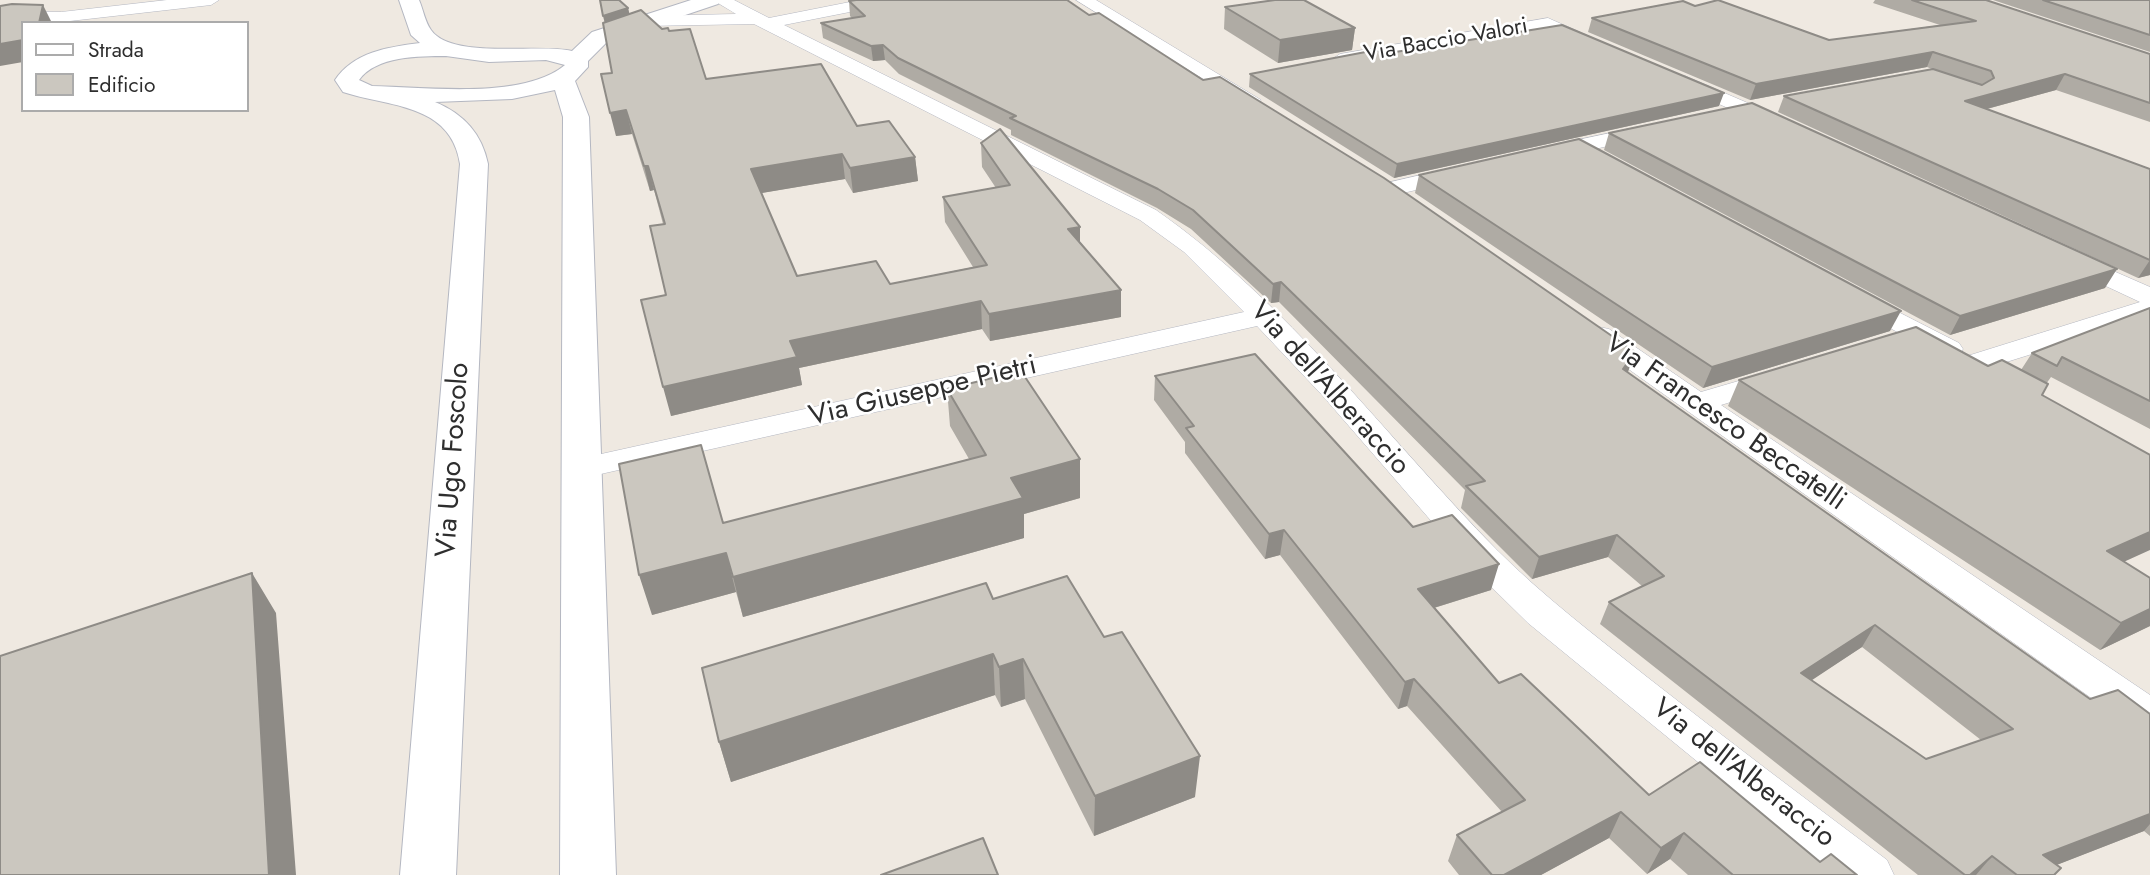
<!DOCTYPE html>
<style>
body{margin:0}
#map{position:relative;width:2150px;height:875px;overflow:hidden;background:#efe9e1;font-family:Jost,sans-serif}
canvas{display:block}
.legend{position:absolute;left:21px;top:21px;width:228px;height:91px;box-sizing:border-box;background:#fff;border:2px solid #ababab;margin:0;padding:9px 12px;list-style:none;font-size:21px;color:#2e2e2e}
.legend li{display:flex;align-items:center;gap:14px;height:35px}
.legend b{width:35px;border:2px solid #ababab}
</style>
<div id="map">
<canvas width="2150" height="875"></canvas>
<ul class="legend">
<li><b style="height:9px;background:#fff"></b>Strada</li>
<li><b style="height:19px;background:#cbc7bf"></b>Edificio</li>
</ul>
</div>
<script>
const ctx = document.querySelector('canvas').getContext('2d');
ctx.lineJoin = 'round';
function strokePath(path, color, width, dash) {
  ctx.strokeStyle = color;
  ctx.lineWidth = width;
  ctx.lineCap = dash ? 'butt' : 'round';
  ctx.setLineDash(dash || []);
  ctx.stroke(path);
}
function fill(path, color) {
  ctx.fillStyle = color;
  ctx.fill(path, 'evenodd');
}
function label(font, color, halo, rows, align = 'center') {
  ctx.font = font + ' Jost,sans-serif';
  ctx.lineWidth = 5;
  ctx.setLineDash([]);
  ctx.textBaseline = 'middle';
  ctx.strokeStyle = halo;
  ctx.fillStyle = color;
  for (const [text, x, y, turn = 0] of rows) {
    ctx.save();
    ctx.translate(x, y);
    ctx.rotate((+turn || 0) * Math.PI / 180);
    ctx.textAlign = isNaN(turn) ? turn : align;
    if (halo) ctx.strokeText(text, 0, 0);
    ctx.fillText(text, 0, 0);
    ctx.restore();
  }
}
const minor = new Path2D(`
 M167 0H219L211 5 61 22 0 21V11L61 12Z
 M713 0H734L769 18 860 0H893L885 5 784 25 1156 210C1288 302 1385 436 1497 550 1544 597 1596 636 1647 677 1726 739 1807 800 1887 860L1894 875H1836L1528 623 1472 568 1322 395 1257 326 583 478 571 475 567 468 571 461 583 458 1244 312 1184 252 1140 220 754 24 645 26 636 21 645 16 736 14Z
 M1076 0H1096L1261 100 1258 104H1244Z
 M1548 18 1604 43 1595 48 1589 47 1546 29 1340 66 1331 60 1340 54Z
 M1685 76 1785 119 1788 123 1785 127H1771L1678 86 1675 82Z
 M1648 125 1658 131 1655 135 1548 160 1537 153 1540 148Z
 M1460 166 1471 173 1468 178 1390 196 1379 189 1382 184Z
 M2072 253 2150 287V317L1984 369 1974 372 1964 369 1960 363 1964 357 2140 302 2063 266 2059 261 2063 256Z
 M1859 292 1959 343 1963 349 1959 355 1949 358 1939 355 1850 306 1846 300 1850 294Z
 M1599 327 1609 329 1701 392 1776 370 1786 373 1791 379 1786 385 1721 405 2150 695V734L2135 729 1589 341 1585 335 1589 329Z`);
const tertiary = new Path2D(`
 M399 0H419C423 9 425 22 431 30 452 60 539 43 572 51L592 32 691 0H721L718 4 608 41 588 61V67L575 81 589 117 616 875H560L563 117 555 90 512 99 435 102C464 114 482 134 488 164L456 875H400L460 164C451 103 388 107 343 92L335 80C354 52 388 47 420 43L411 35ZM446 56 489 62 546 60 565 65C523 100 425 87 372 86L359 80C376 56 419 56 446 56Z`);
strokePath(minor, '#b4b7c1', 1);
strokePath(tertiary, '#b4b7c1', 2);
fill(minor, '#fff');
fill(tertiary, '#fff');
fill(new Path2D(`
 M1875 0H1986L2150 54V122L2056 90 1987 109 2150 169V275L2138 278 1778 112 1784 96 1932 69 1927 67 1750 100 1588 32 1592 18 1695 6 1829 40 1940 25 1873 3Z
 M1993 0H2150V52Z
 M849 1 1628 373 2090 699 2150 714V836L2144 831 2056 865 2061 868 2055 875H1918L1600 624 1609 602 1642 586 1608 557 1532 579 1461 508 1465 490 1279 302 1271 303 1191 229 1157 208 1011 135V130L899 74 885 60 873 61 823 38 821 23 852 18 850 16ZM1862 647 1981 740 1926 759 1811 680Z
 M1225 7 1355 28 1352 50 1278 63 1224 29Z
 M628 8 629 14 669 31 706 79 857 126 915 157 918 181 853 193 845 179 761 193 797 276 890 284 973 267 945 222 943 197 996 188 982 167 981 143 1080 227V242L1121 290V317L990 341 982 329 799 368 802 385 671 416 663 224 654 190 650 191 632 134 616 136 612 73Z
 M1383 54 1719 106 1394 178 1249 87 1250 74Z
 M1609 133 2105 288 1950 335 1604 150Z
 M1419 175 1890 331 1703 388 1415 193Z
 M2150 308V429L2051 377 2046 384 2042 395 2124 562 2150 626 2100 650 1728 406 1739 380 1988 366 2021 370 2032 353Z
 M1155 376 1413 527 1491 590 1434 608 1499 683 1649 795 1820 862 1857 875H1688L1670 859 1647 874 1609 838 1541 875H1459L1448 861 1457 835 1502 812 1407 706 1398 709 1280 555 1265 559 1185 453V442L1154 400Z
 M947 389 1080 498 1024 514V538L743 617 736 592 652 615 723 523 969 459 950 426Z
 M993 599 1195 797 1094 836 1025 699 1001 707 995 695 731 782 719 742Z`), '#afaba4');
fill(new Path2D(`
 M43 5 52 23H39Z
 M628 8 630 16 605 24 603 16Z
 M1355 28 1352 50 1278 63 1280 40Z
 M23 40V62L0 66V44Z
 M883 45 885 60 873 61 871 46Z
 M1933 52 1927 67 1750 100 1756 84Z
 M2065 74 2056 90 1957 117 1965 101Z
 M1724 93 1719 106 1394 178 1397 164Z
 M626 110 632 134 616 136 610 113Z
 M842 154 845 179 756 194 751 169Z
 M915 157 918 181 853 193 850 168Z
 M644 166H648L654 190 650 191Z
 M1080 227V253L1068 229Z
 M2150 260V275L2138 278Z
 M2117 269 2105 288 1950 335 1960 316Z
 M1281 282 1279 302 1271 303 1273 284Z
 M1121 290V317L990 341 989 314Z
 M981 301 982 329 799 368 802 385 671 416 663 387 790 341Z
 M1901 311 1890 331 1703 388 1712 367Z
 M1635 352 1628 372 1616 390 1623 369Z
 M1080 459V498L1024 514V538L743 617 733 577 1011 478Z
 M1284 530 1280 555 1265 559 1269 534Z
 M2150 532V550L2086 579 2107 551Z
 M1617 535 1608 557 1532 579 1539 557Z
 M726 553 736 592 652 615 639 575Z
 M1499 564 1491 590 1411 615 1418 589Z
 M252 573 276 613 296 875H269Z
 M2150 609V626L2100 650 2121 623Z
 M1875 625 1862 647 1788 696 1801 673Z
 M993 654 995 695 731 782 719 742Z
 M1023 659 1025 699 1001 707 999 667Z
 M1414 679 1407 706 1398 709 1405 682Z
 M1200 756 1195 797 1094 836 1095 796Z
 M1621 812 1609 838 1541 875H1504Z
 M2150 814V824L2144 831 2031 875 2043 855Z
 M1684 833 1670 859 1647 874 1661 848Z
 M1992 856 1976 875H1970Z`), '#8e8b86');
const building = new Path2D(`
 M600 0H619L628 8 603 16Z
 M856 0H1067L1089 15 1099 13 1203 80 1220 77 1384 178 1635 352 1623 369 2090 699 2118 690 2150 714V814L2043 855 2061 868 2054 875H2017L1992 856 1970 875H1965L1609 602 1664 576 1617 535 1539 557 1466 486 1485 481 1281 282 1273 284 1193 210 1158 189 1010 118 1016 116 898 58 883 45 871 46 821 23 865 16 849 1ZM1875 625 2013 729 1926 759 1801 673Z
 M1275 0H1304L1355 28 1280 40 1225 7Z
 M1718 0 1829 40 1976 21 1912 0H1986L2150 54V103L2065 74 1965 101 2150 169V260L1784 96 1933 69 1982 85 1994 78 1991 71 1933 52 1756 84 1592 18 1683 1 1695 6Z
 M2043 0H2150V35Z
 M12 4 43 5 39 23H23V40L0 44V6Z
 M641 10 662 29 668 28 669 31 690 29 706 79 821 64 857 126 889 121 915 157 850 168 842 154 751 169 797 276 876 261 890 284 987 265 943 197 1010 185 981 143 1000 129 1080 227 1068 229 1121 290 989 314 981 301 790 341 797 357 663 387 641 300 666 295 650 226 665 224 648 166H644L626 110 610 113 601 74 612 73 603 23Z
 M1562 25 1724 93 1397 164 1250 74 1376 50 1383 54Z
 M1752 103 2117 269 1960 316 1609 133Z
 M1579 139 1901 311 1712 367 1419 175Z
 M2150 308V401L2062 357 2057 366 2032 353Z
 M1916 327 1988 366 2002 360 2048 384 2042 395 2150 455V532L2107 551 2150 578V609L2121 623 1739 380Z
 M1255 354 1413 527 1452 515 1499 564 1418 589 1499 683 1521 674 1649 795 1700 762 1820 862 1831 854 1857 875H1733L1684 833 1661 848 1621 812 1504 875H1492L1457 835 1525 800 1414 679 1405 682 1284 530 1269 534 1186 428 1194 426 1155 376Z
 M1021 371 1080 459 1011 478 1023 498 733 577 726 553 639 575 619 464 701 445 723 523 986 455 947 389Z
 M252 573 269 875H0V656Z
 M1067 576 1104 637 1122 632 1200 756 1095 796 1023 659 999 667 993 654 719 742 702 668 986 583 993 599Z
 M983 838 998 875H881Z`);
fill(building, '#cbc7bf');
strokePath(building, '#8e8b86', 2);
label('23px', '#2e2e2e', '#fff', [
 ["Via Baccio Valori",1446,41,-10]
]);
label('28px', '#2e2e2e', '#fff', [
 ["Via dell'Alberaccio",1329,389,48],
 ["Via Giuseppe Pietri",923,392,-13],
 ["Via Francesco Beccatelli",1725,423,35],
 ["Via Ugo Foscolo",454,460,-86],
 ["Via dell'Alberaccio",1743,774,38]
]);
</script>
